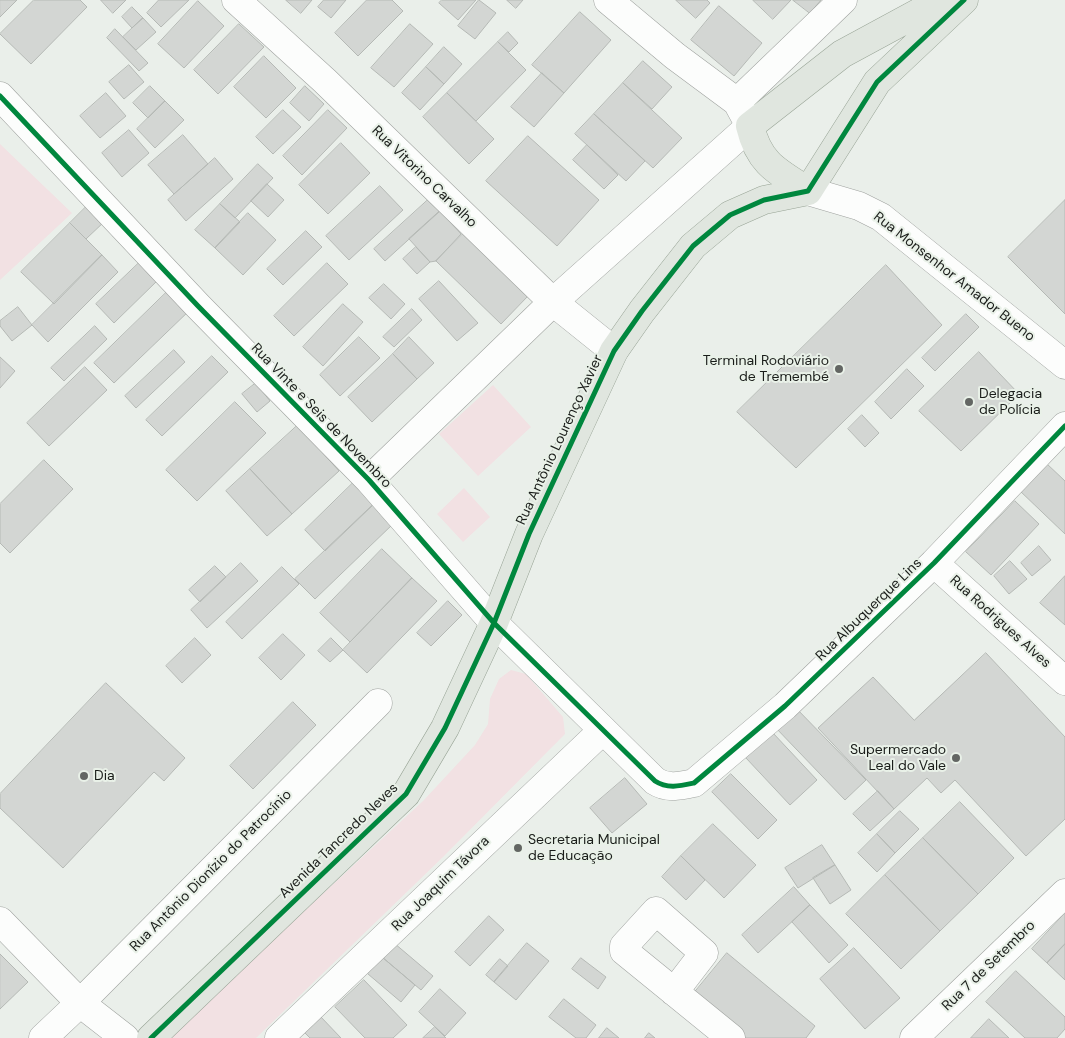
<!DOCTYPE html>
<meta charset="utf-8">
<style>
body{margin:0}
canvas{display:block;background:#eaefea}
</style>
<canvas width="1065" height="1038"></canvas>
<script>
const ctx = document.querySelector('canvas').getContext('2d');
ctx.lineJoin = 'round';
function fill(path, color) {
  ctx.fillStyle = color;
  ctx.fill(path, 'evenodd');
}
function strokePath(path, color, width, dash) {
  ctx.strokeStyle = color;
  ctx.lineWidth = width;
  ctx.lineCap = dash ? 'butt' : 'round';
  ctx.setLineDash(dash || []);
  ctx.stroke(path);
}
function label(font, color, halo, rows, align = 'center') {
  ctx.font = font + ' "DM Sans",sans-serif';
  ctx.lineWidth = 4;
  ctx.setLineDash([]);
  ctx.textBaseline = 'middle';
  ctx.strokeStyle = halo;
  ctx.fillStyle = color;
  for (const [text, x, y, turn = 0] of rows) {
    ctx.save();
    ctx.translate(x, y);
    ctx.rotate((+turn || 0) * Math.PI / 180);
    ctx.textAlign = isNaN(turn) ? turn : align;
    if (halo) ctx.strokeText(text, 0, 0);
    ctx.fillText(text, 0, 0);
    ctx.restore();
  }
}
fill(new Path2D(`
 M0 144 72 213 0 280Z
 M493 385 531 427 478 476 439 434Z
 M464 488 490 517 463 542 437 514Z
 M511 670 526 674 563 717 565 734 443 857 256 1038H167L423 801 475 745 488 724 490 699 499 679Z`), '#f2e1e3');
const building = new Path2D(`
 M0 0H17L0 17Z
 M34 0H80L87 7 31 64 0 34Z
 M101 0H126L113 13Z
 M159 0H189L161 27 147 13Z
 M286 0H312L301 13Z
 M324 0H346L331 18 318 7Z
 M367 0H392L403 11 358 56 335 33Z
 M442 0H476L458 20 439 3Z
 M479 0 496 13 475 39 458 26Z
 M507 0H523L516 8Z
 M676 0H707L710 3 696 18Z
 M753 0H791L773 19Z
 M793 0H821L810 13Z
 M198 1 224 26 184 68 158 44Z
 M719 6 762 43 734 76 691 40Z
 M132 7 143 18 132 28 122 17Z
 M580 12 611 40 564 93 532 65Z
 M143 18 156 32 136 50 123 37Z
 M239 24 264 47 218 94 194 70Z
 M410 24 433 44 394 87 371 68Z
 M115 29 148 63 139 71 107 38Z
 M508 32 518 43 509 52 498 42Z
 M498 42 526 70 476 121 447 93Z
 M444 47 462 64 444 84 426 67Z
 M264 56 296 88 266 118 234 87Z
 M643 61 672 87 652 109 623 83Z
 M129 65 144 82 124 99 109 82Z
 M426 67 444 84 420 110 402 93Z
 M542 73 564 93 534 127 511 107Z
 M623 83 682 138 653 168 594 114Z
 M150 86 165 101 148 118 133 103Z
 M305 86 324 104 309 121 290 103Z
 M106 93 126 116 100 138 80 116Z
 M447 93 494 139 469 164 423 117Z
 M165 101 184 120 155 148 137 129Z
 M283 110 301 127 273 154 256 137Z
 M328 110 347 128 302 175 283 156Z
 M594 114 645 161 626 181 575 134Z
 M129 130 149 153 122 177 102 153Z
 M183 135 208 164 174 194 148 165Z
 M528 136 599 200 557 246 486 181Z
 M341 143 370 173 328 214 299 185Z
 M587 145 618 175 604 189 573 160Z
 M215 158 233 179 186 221 168 200Z
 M258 164 273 178 235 218 220 204Z
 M267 184 284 200 268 217 251 201Z
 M380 186 403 210 349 260 326 236Z
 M429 199 440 211 385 261 374 249Z
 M1065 200V314L1008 257Z
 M220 204 240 222 215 248 195 230Z
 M88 205 105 221 86 239 70 223Z
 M440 211 461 234 436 261 430 262 409 239Z
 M248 213 276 240 243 275 215 248Z
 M70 223 102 255 54 304 21 272Z
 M306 231 322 247 283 285 267 269Z
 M463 234 528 296 501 324 436 261Z
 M416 247 430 262 417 274 403 259Z
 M102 255 118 272 48 342 32 325Z
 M140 262 158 280 114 323 96 304Z
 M327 263 348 284 294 336 274 316Z
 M886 265 942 325 796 468 737 412Z
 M439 281 478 323 457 341 419 299Z
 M384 284 405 304 391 319 369 298Z
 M170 289 191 309 114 383 94 363Z
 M343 304 363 322 323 366 303 347Z
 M18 307 32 325 12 341 0 326V321Z
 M412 309 422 320 394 347 383 337Z
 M966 314 979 327 935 371 922 358Z
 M95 326 107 339 64 381 51 368Z
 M359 337 380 358 340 396 320 375Z
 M409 337 434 363 417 379 393 354Z
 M174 350 185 362 136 408 125 396Z
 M979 352 1019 394 961 451 919 411Z
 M393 354 417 379 372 422 348 397Z
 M212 356 228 372 162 436 146 420Z
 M0 357 15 371 0 388Z
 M85 367 107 390 49 446 27 423Z
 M907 369 924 386 891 419 875 402Z
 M256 383 270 401 257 412 242 394Z
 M235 402 266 433 197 501 166 470Z
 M862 415 879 433 865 447 848 429Z
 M298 425 339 471 292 514 250 469Z
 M44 460 73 489 10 553 0 543V504Z
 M1046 463 1065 481V534L1019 490Z
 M250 469 292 514 267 536 226 491Z
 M353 483 374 504 325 551 305 530Z
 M1015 501 1039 524 991 575 966 552Z
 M374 504 393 524 315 599 295 579Z
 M1039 546 1051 560 1032 576 1021 563Z
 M382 549 412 578 350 642 320 613Z
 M1010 561 1027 579 1009 594 994 576Z
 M241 563 258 581 207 628 191 610Z
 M215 566 226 577 200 602 189 590Z
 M282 567 299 584 242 639 226 622Z
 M1065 576V625L1040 603Z
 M412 578 437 601 367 673 343 650Z
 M448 601 462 615 431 646 417 633Z
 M283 634 305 655 281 680 259 658Z
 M195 638 211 655 182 683 166 666Z
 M331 638 343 650 330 662 318 651Z
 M986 653 1065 737V819L1026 856 955 780 941 793 927 778 894 809 818 728 873 677 914 720Z
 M106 683 185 758 164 781 154 772 63 868 0 808V794Z
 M293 702 316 725 253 789 230 766Z
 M794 706 866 780 845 800 774 726Z
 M773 733 817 780 790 805 746 758Z
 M731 774 777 820 758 839 712 792Z
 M625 778 647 804 612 833 590 808Z
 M878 791 894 809 870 831 853 814Z
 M960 802 1014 858 978 894 923 838Z
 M900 811 919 829 895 853 877 834Z
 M713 824 756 865 724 898 681 856Z
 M877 834 895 853 877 872 858 853Z
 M923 838 978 894 940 931 885 875Z
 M822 845 835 865 798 888 785 868Z
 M681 856 705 880 686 900 662 877Z
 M835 865 851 890 830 904 813 878Z
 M885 875 940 931 901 969 846 914Z
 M794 887 810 905 758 953 742 935Z
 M810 905 848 945 829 963 792 922Z
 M1065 913V944L1047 963 1032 949Z
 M489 916 504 930 470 966 455 952Z
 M394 943 433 976 421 990 382 957Z
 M527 943 549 961 516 1000 494 982Z
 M1065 944V980L1047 963Z
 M854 948 900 998 865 1029 820 979Z
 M727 953 815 1026 806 1038H737L690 998Z
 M0 954 28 982 0 1009Z
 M382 957 415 985 401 1002 368 974Z
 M581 958 606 977 598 989 572 969Z
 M500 959 508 966 494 982 486 975Z
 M1016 971 1065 1017V1029L1057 1038H1025L986 1002Z
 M364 980 407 1025 393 1038H365L335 1007Z
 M440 989 466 1013 445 1036 419 1012Z
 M564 999 596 1025 586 1038H576L549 1017Z
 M320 1016 341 1038H310L304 1032Z
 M989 1019 1009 1038H971Z
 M435 1027 446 1038H423Z
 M607 1028 619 1038H599Z
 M649 1033 655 1038H645Z`);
fill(building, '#d3d6d3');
strokePath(building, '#b5b9b5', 1);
const minor = new Path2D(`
 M236 0 325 81 553 302 614 351
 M0 96 198 306 369 480 494 623 655 781C667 789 680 786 694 783L785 706 934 563 1065 426
 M737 102 843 0
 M808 191 859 206 881 217 1065 365
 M369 480 553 302 750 126 737 102 675 56 608 0
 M934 563 1065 681
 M0 921 80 1003 125 1038
 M674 992 704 953 656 911 624 946V951L731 1038
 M43 1038 80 1003 378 703
 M279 1038 603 730
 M914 1038 1065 893`);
const major = new Path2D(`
 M808 191C778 172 759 164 750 126L842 54 927 8 936 0
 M151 1038 406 794 445 728 494 623 529 534 614 351 642 311 693 246 730 215 764 200 808 191 877 82 964 0`);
strokePath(minor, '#9fa29f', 29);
strokePath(major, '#98a496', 29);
strokePath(minor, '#fcfdfc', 28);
strokePath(major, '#e0e6df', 28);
strokePath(new Path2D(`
 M0 96 198 306 369 480 494 623 655 781C667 789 680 786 694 783L785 706 934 563 1065 426
 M151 1038 406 794 445 728 494 623 529 534 614 351 642 311 693 246 730 215 764 200 808 191 877 82 964 0`), '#00873e', 5);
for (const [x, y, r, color] of [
 [839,369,5,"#636663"],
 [969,402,5,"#636663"],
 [956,758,5,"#636663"],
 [84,776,5,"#636663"],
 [518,848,5,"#636663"]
]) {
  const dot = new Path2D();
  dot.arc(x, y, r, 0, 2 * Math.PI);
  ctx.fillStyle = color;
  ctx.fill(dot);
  strokePath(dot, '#e9f1e8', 2);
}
label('14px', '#1a1d1a', '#e9f1e8', [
 ["Rua Vitorino Carvalho",424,177,44],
 ["Rua Monsenhor Amador Bueno",954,277,38],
 ["Rua Vinte e Seis de Novembro",321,416,46],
 ["Rua Antônio Lourenço Xavier",560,440,-65],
 ["Rua Albuquerque Lins",869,610,-44],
 ["Rua Rodrigues Alves",1000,622,42],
 ["Avenida Tancredo Neves",339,841,-44],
 ["Rua Antônio Dionízio do Patrocínio",211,871,-45],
 ["Rua Joaquim Távora",441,884,-44],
 ["Rua 7 de Setembro",989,966,-44]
]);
label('14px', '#1a1d1a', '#e9f1e8', [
 ["Terminal Rodoviário",829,361,"right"],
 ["de Tremembé",829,377,"right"],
 ["Delegacia",979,394],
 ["de Polícia",979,410],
 ["Supermercado",946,750,"right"],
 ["Leal do Vale",946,766,"right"],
 ["Dia",94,776],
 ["Secretaria Municipal",528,840],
 ["de Educação",528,856]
], 'left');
</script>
